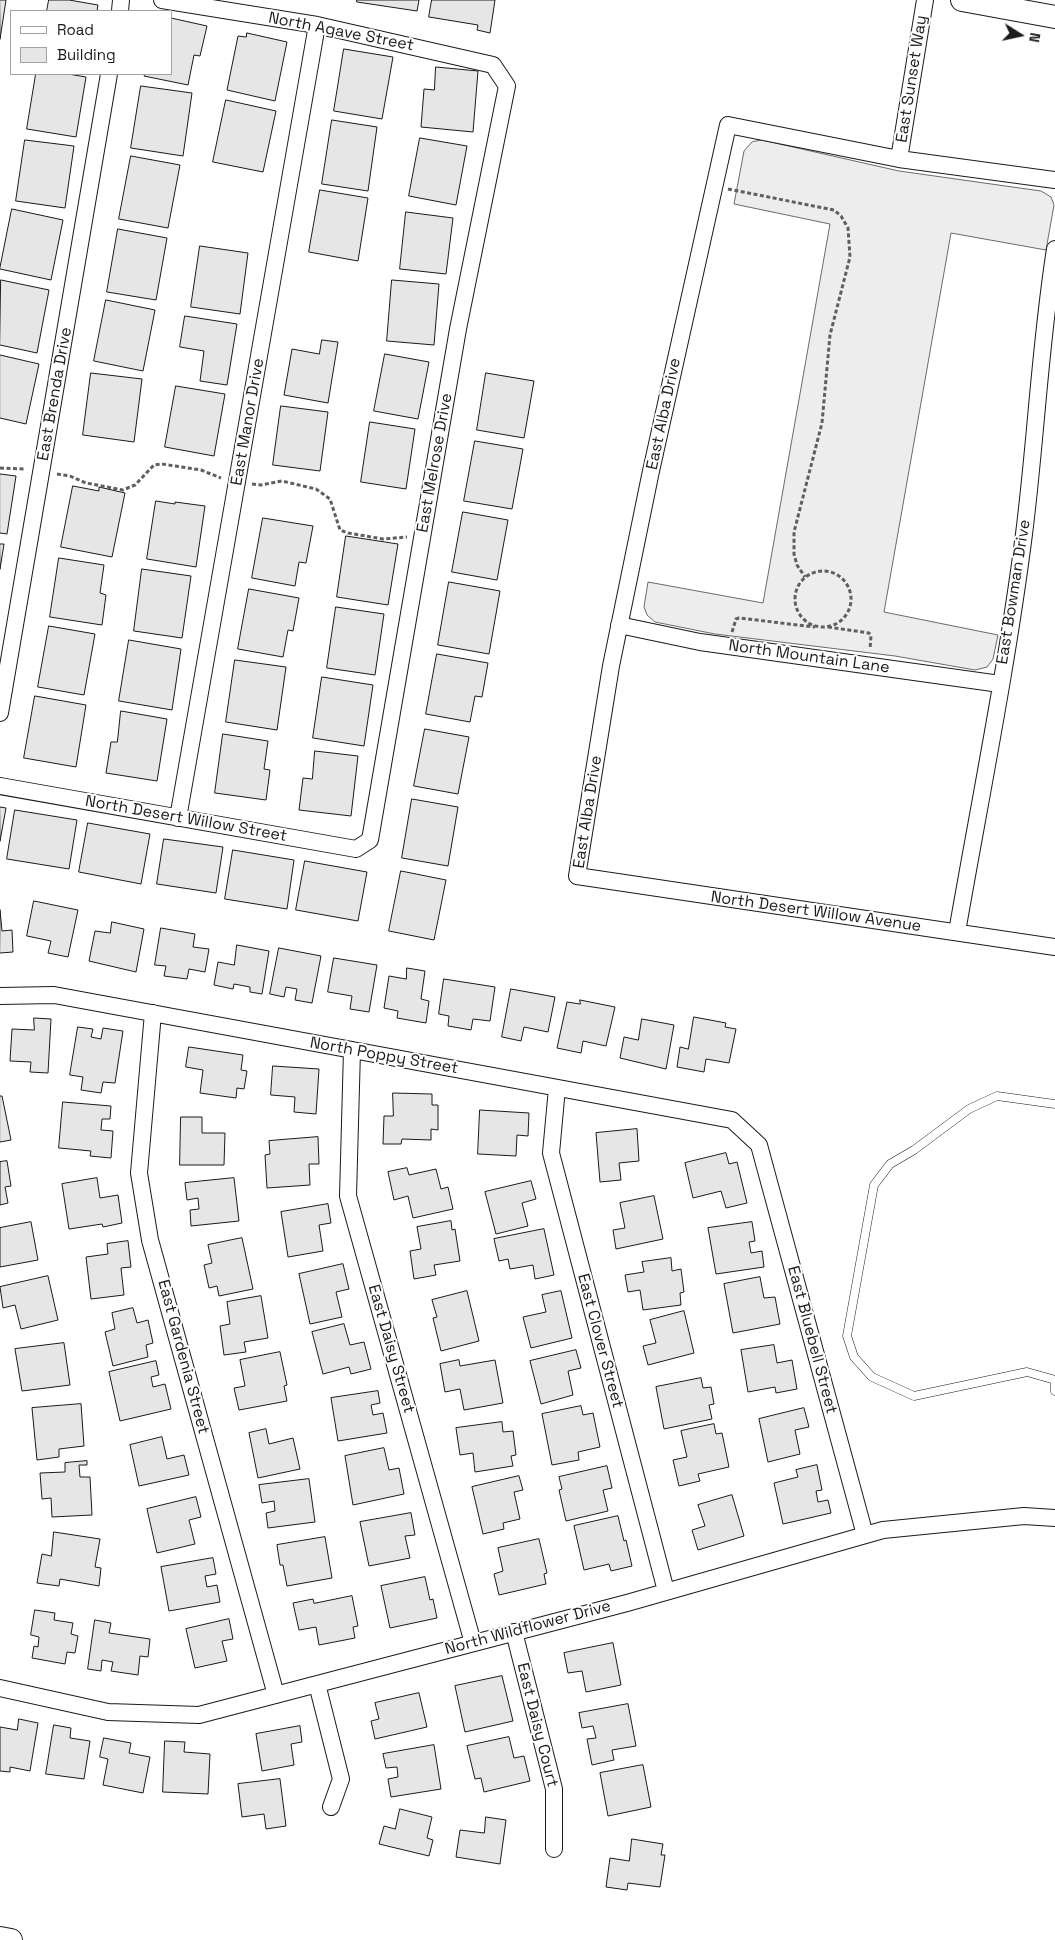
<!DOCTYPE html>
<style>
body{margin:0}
#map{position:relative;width:1055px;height:1940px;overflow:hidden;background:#fff;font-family:"Space Grotesk",sans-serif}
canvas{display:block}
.legend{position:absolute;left:10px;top:10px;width:162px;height:65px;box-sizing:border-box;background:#fff;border:1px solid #a3a3a3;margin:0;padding:6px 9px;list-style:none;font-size:15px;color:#1a1a1a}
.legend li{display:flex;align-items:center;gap:10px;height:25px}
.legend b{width:25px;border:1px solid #a3a3a3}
.north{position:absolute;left:995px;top:10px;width:50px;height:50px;-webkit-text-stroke:4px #fff;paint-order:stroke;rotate:100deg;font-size:14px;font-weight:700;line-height:20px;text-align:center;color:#1a1a1a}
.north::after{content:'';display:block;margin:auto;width:18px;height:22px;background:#1a1a1a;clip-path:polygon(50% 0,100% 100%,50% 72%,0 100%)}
</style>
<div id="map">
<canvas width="1055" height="1940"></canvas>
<ul class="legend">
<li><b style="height:6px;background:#fff"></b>Road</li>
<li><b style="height:14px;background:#e6e6e6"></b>Building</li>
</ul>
<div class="north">N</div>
</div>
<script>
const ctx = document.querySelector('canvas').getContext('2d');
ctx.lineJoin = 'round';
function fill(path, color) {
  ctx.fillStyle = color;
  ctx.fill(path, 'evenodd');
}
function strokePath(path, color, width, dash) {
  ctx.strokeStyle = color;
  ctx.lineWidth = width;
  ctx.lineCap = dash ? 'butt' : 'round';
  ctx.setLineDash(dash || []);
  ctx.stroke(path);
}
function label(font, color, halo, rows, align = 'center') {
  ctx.font = font + ' "Space Grotesk",sans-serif';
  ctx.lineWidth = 4;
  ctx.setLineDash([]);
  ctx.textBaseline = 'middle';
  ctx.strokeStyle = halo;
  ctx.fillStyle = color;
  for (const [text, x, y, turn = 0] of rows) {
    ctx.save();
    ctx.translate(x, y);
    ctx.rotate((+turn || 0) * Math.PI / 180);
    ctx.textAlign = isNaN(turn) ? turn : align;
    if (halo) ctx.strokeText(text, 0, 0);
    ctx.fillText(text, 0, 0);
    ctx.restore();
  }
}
const built = new Path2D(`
 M762 140 899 171 1041 191 1051 197 1054 205 1046 250 951 233 884 612 998 635 993 659 987 667 975 670 895 656 715 634 655 622 647 615 644 607 648 582 763 603 830 224 734 204 744 151 752 142Z`);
fill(built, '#ededed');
strokePath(built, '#6a6a6a', 1);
const building = new Path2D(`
 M0 0H6L0 39Z
 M49 0H69L98 5 97 11H47Z
 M357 0H419L417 11 357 2Z
 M432 0H495L490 33 477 30 478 25 429 17Z
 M171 18 207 26 200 56 194 55 188 85 144 76 145 74H171Z
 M247 33 287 42 275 101 227 90 238 36 246 37Z
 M344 49 393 57 382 119 334 111Z
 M436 67 478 71 473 132 421 127 424 89 434 90Z
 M36 74H68L86 77 76 137 27 129Z
 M141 86 192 93 183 156 131 148Z
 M226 100 276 111 263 172 213 162Z
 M332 120 377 127 368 191 322 184Z
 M420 138 467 146 456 205 409 196Z
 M25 140 74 146 65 208 16 201Z
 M131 156 180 165 168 228 119 219Z
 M320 190 368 198 358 261 309 252Z
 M12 209 63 220 51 280 0 269Z
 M406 212 453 218 446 274 400 269Z
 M118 229 167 238 156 300 107 292Z
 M200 246 248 253 240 314 191 307Z
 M1 280 49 290 37 353 0 345Z
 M392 280 439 284 434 345 387 341Z
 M106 300 155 310 143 371 94 361Z
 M185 316 237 324 227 385 200 381 204 351 180 347Z
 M322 340 338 342 328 403 284 395 292 349 319 354Z
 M385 354 429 362 418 419 374 411Z
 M0 355 39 364 26 424 0 418Z
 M91 373 142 379 134 442 83 435Z
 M486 373 534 381 524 438 477 430Z
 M176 386 225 394 214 456 165 447Z
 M281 406 328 412 320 471 273 465Z
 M370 422 415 429 406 489 361 482Z
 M475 441 523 449 512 509 464 501Z
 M0 474 16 476 7 534 0 533Z
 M73 486 99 491V487L125 493 112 557 61 547Z
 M156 501 175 504V502L205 506 196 567 147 559Z
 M463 512 508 520 497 580 452 572Z
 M263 518 313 526 306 563 299 562 295 586 252 578Z
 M346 536 398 544 388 605 337 597Z
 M0 544H4L0 569Z
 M59 558 104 565 100 593 106 595 102 625 50 617Z
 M142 569 191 576 182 638 134 631Z
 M449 582 500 591 489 654 438 645Z
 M249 589 299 598 293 631 288 630 283 657 238 649Z
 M336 607 384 614 375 675 327 668Z
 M49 626 95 634 84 695 38 687Z
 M129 640 181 649 172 710 119 701Z
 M437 654 488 663 482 697 475 696 470 722 426 714Z
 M235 660 286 667 277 730 226 722Z
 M322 677 373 685 364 746 313 738Z
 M35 696 86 705 76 767 24 758Z
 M121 711 167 719 157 781 106 773 111 742H117Z
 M425 729 469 737 458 794 414 786Z
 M223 734 268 741 264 769 270 770 266 800 215 793Z
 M315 751 358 756 351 816 299 810 303 778 312 779Z
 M412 799 458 807 448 866 402 858Z
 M0 807 6 808 0 841Z
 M15 810 77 820 69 869 7 859Z
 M88 823 150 834 141 884 79 872Z
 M164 839 223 847 216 893 157 884Z
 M233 850 294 860 287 909 225 899Z
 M305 861 367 872 358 921 296 910Z
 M401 871 446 880 434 940 389 931Z
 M34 901 78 910 68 957 48 953 51 941 27 936Z
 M0 910 2 931 12 930 13 952 0 953Z
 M112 922 144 929 136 972 89 961 95 931 110 933Z
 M161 928 195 934 193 947 209 949 205 972 189 969 187 979 164 976 166 966 155 965Z
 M237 945 269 951 262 994 250 992V987L234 984 233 989 214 985 218 962 234 965Z
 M279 948 321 956 312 1003 295 1000 297 989 286 987 284 997 270 994Z
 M334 958 377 965 369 1012 350 1009 352 996 328 992Z
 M407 968 425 971 421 999 429 1001 426 1023 397 1018 398 1011 384 1008 389 976 406 979Z
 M444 979 495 987 490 1021 473 1019 471 1030 448 1026 449 1016 439 1014Z
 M511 989 555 997 548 1032 524 1027 521 1041 502 1037Z
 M580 1000 615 1007 606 1046 583 1041 581 1053 557 1048 567 1002 580 1004Z
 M694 1017 726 1023 725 1027 736 1029 729 1063 706 1059 704 1072 677 1067 680 1047 688 1049Z
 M34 1018 51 1019 48 1073 30 1072 31 1062 10 1061 12 1029 34 1030Z
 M642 1019 674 1025 666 1069 620 1058 624 1037 638 1040Z
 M78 1027 93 1029 91 1037 101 1039 103 1028 123 1031 115 1083 103 1082 101 1093 81 1090 83 1077 70 1075Z
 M189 1047 243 1055 241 1070 247 1071 244 1089 237 1088 236 1098 200 1093 203 1070 186 1067Z
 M273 1066 319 1069 316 1114 294 1112 295 1097 271 1095Z
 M393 1093 432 1094V1105H438V1130L431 1129V1140L402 1139 401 1144H383L384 1116H393Z
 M0 1096H2L11 1140 0 1142Z
 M63 1102 111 1106 110 1119H102L101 1130 113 1131 111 1158 90 1156 91 1151 59 1148Z
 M480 1110 529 1113 528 1136 517 1135 516 1156 478 1154Z
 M181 1117H202V1133H225L224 1165H180Z
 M637 1129 639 1161 619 1163 621 1180 600 1182 596 1133Z
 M318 1137 319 1164H309L310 1185 267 1188 265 1155 270 1154 269 1141Z
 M726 1153 729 1164 737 1162 747 1203 726 1208 721 1191 693 1198 685 1163Z
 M7 1161 11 1186 5 1187 8 1203 0 1205V1162Z
 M407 1168 409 1175 436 1169 441 1189 448 1187 453 1209 413 1218 408 1196 394 1200 388 1172Z
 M97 1178 100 1198 118 1195 122 1223 103 1227 102 1224 69 1229 62 1184Z
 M234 1178 239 1221 191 1226 190 1210 199 1209 198 1198 187 1200 185 1183Z
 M531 1181 536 1199 522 1203 528 1226 496 1234 485 1192Z
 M654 1196 663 1239 616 1249 613 1230 625 1228 620 1203Z
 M328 1204 331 1223 319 1225 323 1251 288 1257 281 1212Z
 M451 1221 452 1230 455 1229 460 1261 434 1265 436 1275 414 1279 410 1251 421 1249 417 1227Z
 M31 1222 38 1260 0 1267V1228Z
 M752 1222 755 1241 749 1242 751 1253 762 1251 764 1267 716 1274 708 1228Z
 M544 1229 554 1275 535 1279 533 1265 510 1269 508 1259 499 1261 494 1239Z
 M242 1238 253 1289 219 1296 217 1286 209 1288 204 1265 212 1263 208 1245Z
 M128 1241 131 1267 121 1268 124 1295 91 1299 86 1257 108 1254 107 1244Z
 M671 1258 672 1271 681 1269 684 1292 680 1293 681 1305 643 1310 640 1290 628 1292 625 1275 644 1272 642 1262Z
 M343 1264 349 1289 336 1292 342 1317 310 1324 299 1274Z
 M48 1276 58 1320 21 1329 15 1305 3 1308 0 1287Z
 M760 1277 764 1298 775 1297 780 1324 733 1333 724 1284Z
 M467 1291 479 1341 441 1351 433 1318 437 1317 432 1300Z
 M561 1291 572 1338 531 1348 523 1317 546 1312 542 1295Z
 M261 1296 268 1338 244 1342 246 1352 224 1355 220 1326 230 1324 227 1302Z
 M133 1308 137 1323 148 1320 153 1343 146 1345 148 1357 113 1366 105 1332 115 1329 112 1313Z
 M684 1311 694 1353 648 1365 643 1346 656 1343 650 1320Z
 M344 1324 350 1345 364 1342 371 1369 351 1374 349 1367 323 1374 312 1332Z
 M64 1343 70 1385 22 1391 15 1349Z
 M774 1345 777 1363 792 1360 797 1389 776 1393 775 1387 748 1392 741 1350Z
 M576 1350 581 1368 568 1371 573 1395 541 1404 530 1361Z
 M280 1352 287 1385 284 1386 287 1401 239 1410 234 1388 245 1386 240 1360Z
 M459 1360 460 1366 495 1360 503 1403 464 1410 460 1389 445 1392 440 1364Z
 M156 1361 159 1375 151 1377 153 1387 165 1384 171 1409 120 1421 109 1372Z
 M701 1378 703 1388 711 1387 714 1404 709 1405 712 1419 664 1429 656 1387Z
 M378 1391 380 1403 371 1405 373 1415 383 1413 387 1433 338 1441 331 1398Z
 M81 1404 84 1446 59 1449V1457L37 1460 32 1408Z
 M581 1406 583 1415 593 1413 600 1447 578 1452 579 1460 552 1465 542 1414Z
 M804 1408 809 1427 795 1430 800 1454 768 1462 759 1419Z
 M502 1422 503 1432 513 1431 516 1455 511 1456 513 1466 475 1472 473 1453 460 1455 456 1428Z
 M714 1424 716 1434 722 1433 729 1467 698 1474 700 1481 679 1486 673 1460 687 1457 681 1431Z
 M266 1429 269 1444 293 1438 300 1469 258 1478 249 1433Z
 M162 1437 167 1459 184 1455 189 1475 139 1486 130 1445Z
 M384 1448 389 1470 399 1468 404 1494 353 1505 345 1456Z
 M87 1461V1465H79L80 1477H90L92 1515 52 1517 51 1498 42 1499 40 1473 65 1472V1463Z
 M817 1465 822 1490 816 1491 818 1502 828 1500 831 1513 783 1524 774 1483 798 1477 796 1470Z
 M607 1466 612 1488 603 1490 608 1511 566 1521 559 1490 562 1489 559 1477Z
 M519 1476 523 1490 514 1492 520 1519 503 1523 504 1529 483 1534 472 1487Z
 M309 1479 315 1522 268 1528 266 1513 275 1511 274 1501 262 1503 259 1485Z
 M732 1495 744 1536 698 1550 692 1530 705 1526 698 1505Z
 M196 1497 201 1517 189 1520 195 1544 157 1553 147 1509Z
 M411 1513 415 1535 405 1536 410 1558 369 1566 360 1522Z
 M618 1516 624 1541 626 1540 632 1566 611 1571 609 1564 584 1570 574 1526Z
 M54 1532 100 1539 95 1567 101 1568 99 1586 60 1579 59 1586 37 1583 42 1554 51 1556Z
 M325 1537 332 1578 287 1586 283 1565H280L277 1545Z
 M539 1539 547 1573 544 1574 546 1584 499 1595 494 1574 503 1571 498 1548Z
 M213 1558 216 1574 205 1576 207 1587 217 1585 220 1602 169 1611 161 1567Z
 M425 1577 430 1600 433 1599 437 1618 390 1628 381 1586Z
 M352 1596 358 1626 353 1627 355 1638 319 1645 316 1627 299 1630 293 1603 313 1599 314 1603Z
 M35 1610 55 1613 54 1620 73 1623 71 1634 78 1636 75 1653 67 1652 65 1664 32 1658 34 1646 38 1647 39 1637 31 1635Z
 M229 1619 233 1639 222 1641 227 1661 195 1668 186 1629Z
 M95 1620 111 1623 109 1633 150 1639 148 1657 140 1656 138 1675 111 1671 113 1662 102 1660 101 1671 88 1669Z
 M613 1643 621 1685 586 1692 582 1671 568 1673 564 1653Z
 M502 1676 513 1721 465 1732 455 1686Z
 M419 1693 427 1727 375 1739 371 1721 379 1719 375 1703Z
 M628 1704 636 1746 612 1750 614 1760 592 1765 587 1739 596 1738 593 1726 582 1728 579 1713Z
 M19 1719 38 1723 30 1771 10 1767V1772L0 1771V1727L17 1730Z
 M54 1725 71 1728 70 1738 90 1741 84 1779 46 1774Z
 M300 1726 302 1742 291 1744 294 1765 262 1771 256 1734Z
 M509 1737 514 1758 524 1756 530 1781 484 1792 481 1778 475 1779 467 1746Z
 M104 1738 131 1743 129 1753 150 1757 143 1793 103 1785 108 1759 100 1757Z
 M165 1741 185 1742 184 1752 210 1754 208 1794 163 1792Z
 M434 1745 441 1789 391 1797 388 1779 398 1777 397 1767 386 1768 383 1754Z
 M643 1765 651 1807 608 1816 600 1773Z
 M280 1779 286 1826 266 1829 264 1814 242 1817 238 1784Z
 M400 1809 432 1817 427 1838 433 1840 429 1856 379 1844 384 1826 395 1829Z
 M486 1817 506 1820 500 1864 456 1857 460 1830 484 1833Z
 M632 1839 663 1844 661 1855H665L660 1887 628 1883 627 1890 606 1887 610 1858 629 1861Z`);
fill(building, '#e6e6e6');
strokePath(building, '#1a1a1a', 1);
const lane = new Path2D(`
 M1055 1104 997 1096 969 1109 914 1150 890 1164 874 1185 847 1336 854 1357 872 1377 914 1396 1027 1372 1055 1380
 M1055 1380V1391`);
const street = new Path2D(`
 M120 11 121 0
 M899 159 925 0
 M1055 180 899 159 728 125 651 471 611 666 577 876 1055 947
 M619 625 700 642 1000 684
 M0 713 109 74
 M0 786 356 849 370 840 458 329 507 86 493 65 317 25 162 0
 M178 818 317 25
 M957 932C980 800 1007 667 1024 534 1036 439 1040 344 1055 249
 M0 996 54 995 732 1120 759 1145 865 1535
 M153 1013 139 1173 150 1240 276 1695
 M352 1050 348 1196 473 1643
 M557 1088 551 1153 666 1591
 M514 1632 554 1789V1849
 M317 1684 341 1779 331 1807
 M0 1688 108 1712 199 1715 627 1603 883 1530 1024 1516 1055 1518`);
const secondary = new Path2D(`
 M962 0 1055 17
 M0 1938 11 1940`);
strokePath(lane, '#1a1a1a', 9);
strokePath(street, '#1a1a1a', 18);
strokePath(secondary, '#1a1a1a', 24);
strokePath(new Path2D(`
 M728 189 834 210 841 216 848 228 850 257 830 335 822 423 794 532V554L797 565 805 577
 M0 468 26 469
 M57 474 70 476 86 483 123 490 135 485 154 465 162 464 201 470 221 478
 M252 484 261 485 282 481 316 489 330 499 340 530 348 533 383 539 407 537
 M795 599a28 28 0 1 1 56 0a28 28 0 1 1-56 0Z
 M828 627 869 633 871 636 870 649
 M732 632 736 619 739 618 815 627`), '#5f5f5f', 3, [4, 2.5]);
strokePath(lane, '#fff', 8);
strokePath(street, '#fff', 16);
strokePath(secondary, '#fff', 22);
label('16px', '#1a1a1a', '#fff', [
 ["North Agave Street",341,32,11],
 ["East Sunset Way",912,79,-81],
 ["East Brenda Drive",55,394,-80],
 ["East Alba Drive",664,414,-78],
 ["East Manor Drive",248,422,-80],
 ["East Melrose Drive",435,463,-80],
 ["East Bowman Drive",1014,592,-81],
 ["North Mountain Lane",809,657,8],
 ["East Alba Drive",588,812,-81],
 ["North Desert Willow Street",186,819,10],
 ["North Desert Willow Avenue",816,912,8],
 ["North Poppy Street",384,1056,10],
 ["East Bluebell Street",812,1340,75],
 ["East Clover Street",600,1341,75],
 ["East Daisy Street",391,1349,74],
 ["East Gardenia Street",183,1357,75],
 ["North Wildflower Drive",528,1628,-15],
 ["East Daisy Court",537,1725,76]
]);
</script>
